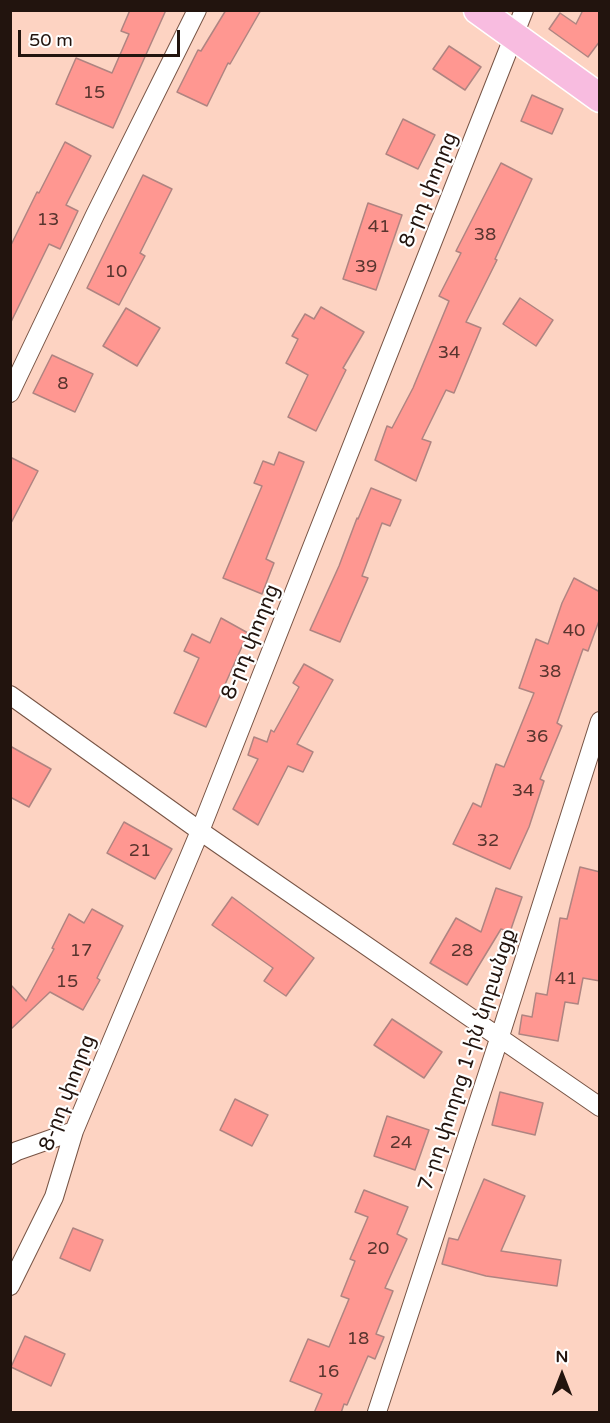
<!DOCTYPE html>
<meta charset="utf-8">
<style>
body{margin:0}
#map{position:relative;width:610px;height:1423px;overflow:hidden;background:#fdd3c2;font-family:"Varela Round",sans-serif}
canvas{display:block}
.frame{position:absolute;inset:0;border:12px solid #22140e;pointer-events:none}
.north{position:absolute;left:532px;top:1345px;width:60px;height:60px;-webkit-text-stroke:4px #fff;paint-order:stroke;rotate:0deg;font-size:16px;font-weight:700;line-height:24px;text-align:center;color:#22140e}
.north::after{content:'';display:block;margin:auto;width:21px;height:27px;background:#22140e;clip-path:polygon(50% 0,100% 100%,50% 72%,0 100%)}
.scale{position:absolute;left:18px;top:30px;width:162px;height:27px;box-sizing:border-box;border:3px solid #22140e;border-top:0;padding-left:8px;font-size:18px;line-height:21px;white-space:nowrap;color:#22140e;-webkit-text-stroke:4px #fff;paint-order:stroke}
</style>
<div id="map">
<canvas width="610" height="1423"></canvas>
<div class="frame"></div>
<div class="north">N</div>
<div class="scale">50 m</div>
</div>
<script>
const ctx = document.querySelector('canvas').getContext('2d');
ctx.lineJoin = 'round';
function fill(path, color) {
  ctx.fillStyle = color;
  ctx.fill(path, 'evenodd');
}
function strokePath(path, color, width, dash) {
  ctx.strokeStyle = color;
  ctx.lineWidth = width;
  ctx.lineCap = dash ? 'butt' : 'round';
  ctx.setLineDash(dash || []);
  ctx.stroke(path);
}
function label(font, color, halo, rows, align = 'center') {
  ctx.font = font + ' "Varela Round","Noto Sans Armenian",sans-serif';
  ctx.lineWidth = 4.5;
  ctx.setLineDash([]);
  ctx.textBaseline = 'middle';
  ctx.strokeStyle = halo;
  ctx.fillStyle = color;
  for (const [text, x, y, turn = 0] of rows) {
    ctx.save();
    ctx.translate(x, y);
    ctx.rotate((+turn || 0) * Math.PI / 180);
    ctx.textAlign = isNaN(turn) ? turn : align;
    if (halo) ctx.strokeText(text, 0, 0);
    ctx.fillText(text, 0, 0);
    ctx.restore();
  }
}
const building = new Path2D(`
 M130 10H166L113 128 56 104 76 58 112 73 129 34 121 31Z
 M226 10H261L230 64 228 63 207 106 177 92 198 50 201 51Z
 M583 10H600V41L588 57 549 29 560 13 576 24Z
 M449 46 481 67 465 90 433 69Z
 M532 95 563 109 552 134 521 121Z
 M403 119 435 135 418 169 386 154Z
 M65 142 91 156 66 205 78 211 60 249 49 244 10 324V247L37 192 39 193Z
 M501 163 532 179 495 259 497 260 466 322 481 328 454 393 446 390 422 439 431 442 416 481 375 460 387 426 392 428 413 388 449 301 439 296 461 253 456 251Z
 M143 175 172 189 140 253 145 256 119 305 87 288Z
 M368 203 402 215 376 290 343 279Z
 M520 298 553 320 536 346 503 324Z
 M321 307 364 332 343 368 346 370 316 431 288 417 308 375 286 363 298 339 292 336 305 314 314 319Z
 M126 308 160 328 137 366 103 346Z
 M52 355 93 374 75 412 33 393Z
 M279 452 304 462 266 559 274 563 262 594 223 578 262 486 254 483 263 461 274 465Z
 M10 457 38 471 10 525Z
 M371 488 401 500 390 526 382 523 362 576 368 578 340 642 310 630 339 566 357 518 358 519Z
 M574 578 600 592V618L588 651 583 649 557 723 562 726 540 779 544 781 529 827 510 869 453 844 473 803 481 807 496 764 504 767 534 693 519 688 536 639 548 644 562 603Z
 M221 618 248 633 206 727 174 713 199 658 184 651 192 634 210 643Z
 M304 664 333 680 297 744 313 752 303 772 288 766 258 825 233 809 258 759 248 755 254 737 267 742 271 730 274 732 299 687 293 683Z
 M10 746 51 769 29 807 10 797Z
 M124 822 172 849 155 879 107 853Z
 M580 867 600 872V981L583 978 578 1004 565 1002 558 1041 519 1034 522 1015 532 1017 536 993 547 995 560 918 567 919Z
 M496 888 522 897 510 932 501 929 467 985 430 963 456 918 481 932Z
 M232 897 314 958 286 996 264 981 273 968 212 925Z
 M92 909 123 926 97 978 100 980 83 1010 50 992 10 1030V984L26 1001 54 949 52 948 69 914 84 923Z
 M392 1019 442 1052 424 1078 374 1045Z
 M500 1092 543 1103 535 1135 492 1125Z
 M235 1099 268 1115 252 1146 220 1130Z
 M387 1116 429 1130 415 1170 374 1156Z
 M484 1179 525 1196 501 1251 561 1260 557 1286 486 1276 442 1264 449 1238 458 1240Z
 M364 1190 408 1207 397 1234 407 1239 385 1288 393 1291 376 1334 384 1337 375 1359 368 1356 347 1405 344 1404 341 1413H314L322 1394 290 1381 308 1339 329 1347 349 1299 341 1296 355 1261 350 1259 368 1217 355 1212Z
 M73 1228 103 1240 90 1271 60 1258Z
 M25 1336 65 1354 51 1386 11 1367Z`);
fill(building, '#ff9791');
strokePath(building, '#af8481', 1.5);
const minor = new Path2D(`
 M10 393 95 215 197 10
 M10 695 200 831 600 1107
 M10 1155 17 1151 74 1131
 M10 1286 54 1197 74 1131 200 831 524 10
 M377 1412 500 1036 600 721`);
const primary = new Path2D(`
 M478 10 600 98`);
strokePath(minor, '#775445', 20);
strokePath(primary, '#fff', 31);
strokePath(minor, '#fff', 18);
strokePath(primary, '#f8bce0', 28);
label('18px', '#59352f', null, [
 ["15",94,93],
 ["13",48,220],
 ["41",379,227],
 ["38",485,235],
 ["39",366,267],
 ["10",116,272],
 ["34",449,353],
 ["8",63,384],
 ["40",574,631],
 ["38",550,672],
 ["36",537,737],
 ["34",523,791],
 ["32",488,841],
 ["21",140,851],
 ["17",81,951],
 ["28",462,951],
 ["41",566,979],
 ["15",67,982],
 ["24",401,1143],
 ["20",378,1249],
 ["18",358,1339],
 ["16",328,1372]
]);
label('21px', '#22140e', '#fff', [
 ["8-րդ փողոց",429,190,-68],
 ["8-րդ փողոց",251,642,-68],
 ["7-րդ փողոց 1-ին նրբանցք",468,1060,-72],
 ["8-րդ փողոց",68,1093,-69]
]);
</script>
